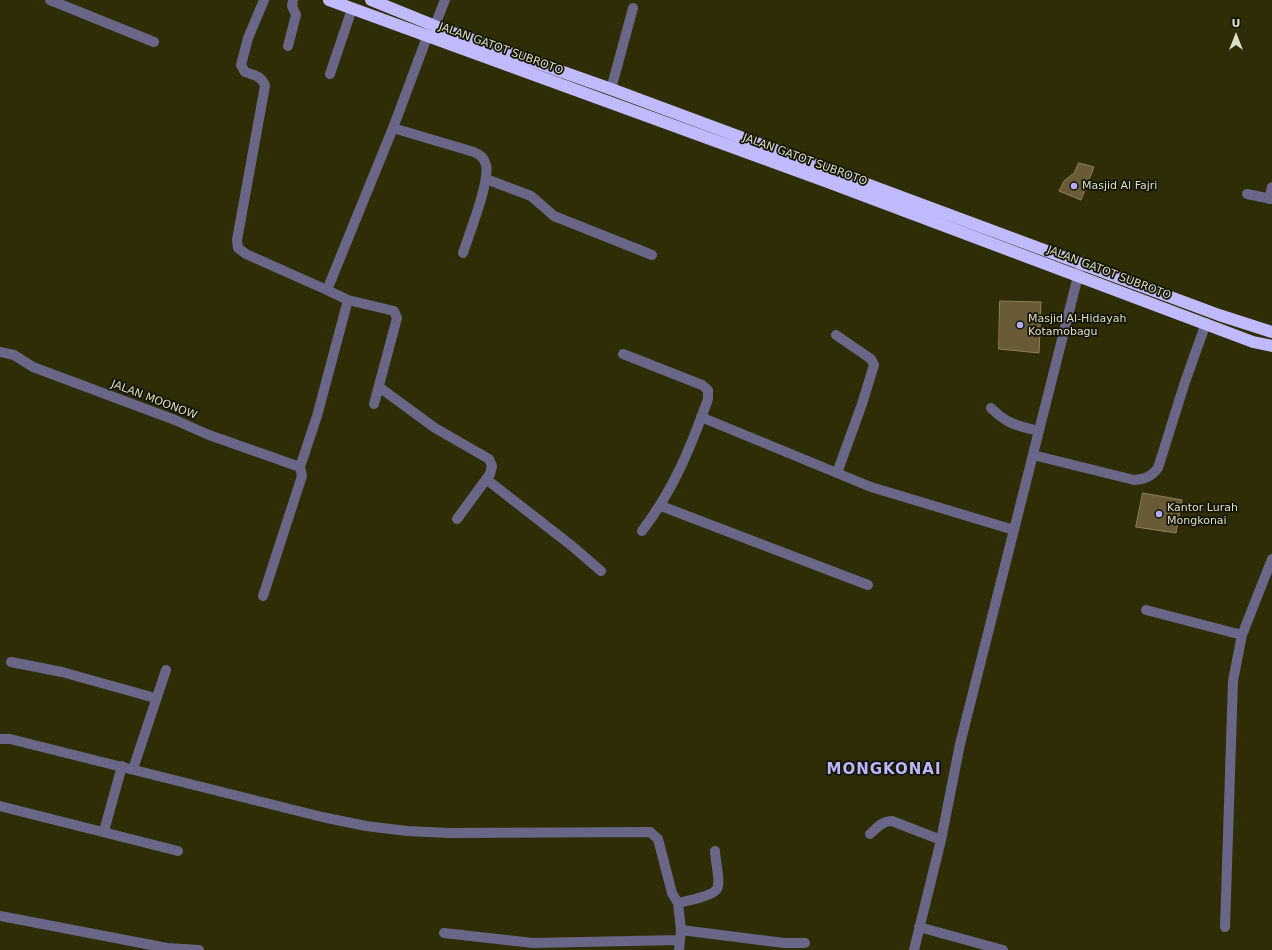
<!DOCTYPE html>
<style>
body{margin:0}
#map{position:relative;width:1272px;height:950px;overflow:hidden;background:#2e2d05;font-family:"DejaVu Sans",sans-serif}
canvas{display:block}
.north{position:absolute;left:1216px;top:16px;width:40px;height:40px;-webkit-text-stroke:3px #141405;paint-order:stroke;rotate:0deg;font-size:11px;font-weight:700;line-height:16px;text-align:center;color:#dedec9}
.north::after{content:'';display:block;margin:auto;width:14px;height:18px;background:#dedec9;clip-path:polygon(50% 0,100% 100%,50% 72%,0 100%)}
</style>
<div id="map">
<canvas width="1272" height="950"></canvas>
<div class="north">U</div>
</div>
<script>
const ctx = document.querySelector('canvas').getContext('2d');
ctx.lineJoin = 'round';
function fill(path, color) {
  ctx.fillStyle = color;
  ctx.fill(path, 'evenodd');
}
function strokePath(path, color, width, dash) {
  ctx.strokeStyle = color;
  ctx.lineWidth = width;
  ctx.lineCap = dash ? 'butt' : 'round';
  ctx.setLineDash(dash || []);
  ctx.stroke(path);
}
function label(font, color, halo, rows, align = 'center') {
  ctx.font = font + ' "DejaVu Sans",sans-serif';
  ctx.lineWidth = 3.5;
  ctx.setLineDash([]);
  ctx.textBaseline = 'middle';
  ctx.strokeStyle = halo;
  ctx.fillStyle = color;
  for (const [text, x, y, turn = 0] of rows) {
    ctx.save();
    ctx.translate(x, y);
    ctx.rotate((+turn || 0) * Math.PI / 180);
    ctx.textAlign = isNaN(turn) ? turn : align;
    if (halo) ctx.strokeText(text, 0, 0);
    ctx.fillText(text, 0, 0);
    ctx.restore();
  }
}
const building = new Path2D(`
 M1079 163 1094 167 1081 200 1059 191 1064 181 1074 173Z
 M1000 301 1041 302 1039 353 999 349Z
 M1143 493 1182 500 1176 533 1136 527Z`);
fill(building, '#6a5b37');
strokePath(building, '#8f805a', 1);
strokePath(new Path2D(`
 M50 0 154 42
 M264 0 248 38 241 65 245 72C254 75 262 76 265 86L237 240 238 248 246 254 327 290
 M435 25 445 0
 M288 46 296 15 292 6 293 0
 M330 74 352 9
 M611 89 633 8
 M393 128 474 152C481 155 484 158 486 165 490 182 469 234 463 253
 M486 179 531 196 554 216 652 255
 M1247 194 1272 199
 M1269 199 1272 187
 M836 335 871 359 874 365 862 404 837 473
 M0 352 14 355 33 367 175 420 209 435 300 467
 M623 354 702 385 708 390V399C690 449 674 489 642 531
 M379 387 435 428 489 459 492 466 490 474 457 519
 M374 404 397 318 394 311 348 300 327 290 393 128 430 29
 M991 408C1007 424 1017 426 1039 431
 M701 417 871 487 1014 530
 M1033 455 1134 480C1145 479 1151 477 1158 468L1185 382 1206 323
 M486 479 572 546 601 571
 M661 506 868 585
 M263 596 302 476 300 467 317 416 348 300
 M1146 610 1242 635
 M11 662 62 672 155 698
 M0 739H10L322 817 366 826 407 831 449 833 650 832 658 839 672 893 678 903 681 930 679 950
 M133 769 166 670
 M0 806 178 851
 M104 831 122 766
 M870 834C877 828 882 821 892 821L941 840
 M678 903C686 901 713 896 717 889 721 882 715 860 715 851
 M0 916 167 948 199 950
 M919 927 1003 950
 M1225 927 1233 681 1242 635 1272 559
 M681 930 784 943H805
 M444 933 533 943 680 940
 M914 950 941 840 960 744 1081 264`), '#696688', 10);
strokePath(new Path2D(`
 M329 0 828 182 1253 342 1272 346
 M371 0 450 32 611 89 1219 315 1272 332`), '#c0bafe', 12);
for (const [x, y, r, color] of [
 [1074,186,4,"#b4acf9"],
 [1020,325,4,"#b4acf9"],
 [1159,514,4,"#b4acf9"]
]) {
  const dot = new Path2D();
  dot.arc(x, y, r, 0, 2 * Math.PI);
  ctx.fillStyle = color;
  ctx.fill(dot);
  strokePath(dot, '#141405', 1.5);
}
label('11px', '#dedec9', '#141405', [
 ["JALAN GATOT SUBROTO",501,49,20],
 ["JALAN GATOT SUBROTO",805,160,20],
 ["JALAN GATOT SUBROTO",1109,273,21],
 ["JALAN MOONOW",154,400,21]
]);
label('11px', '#dedec9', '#141405', [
 ["Masjid Al Fajri",1082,186],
 ["Masjid Al-Hidayah",1028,319],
 ["Kotamobagu",1028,332],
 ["Kantor Lurah",1167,508],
 ["Mongkonai",1167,521]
], 'left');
ctx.letterSpacing = '1px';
label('bold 15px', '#bcb6fd', '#141405', [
 ["MONGKONAI",884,770]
]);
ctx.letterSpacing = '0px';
</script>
